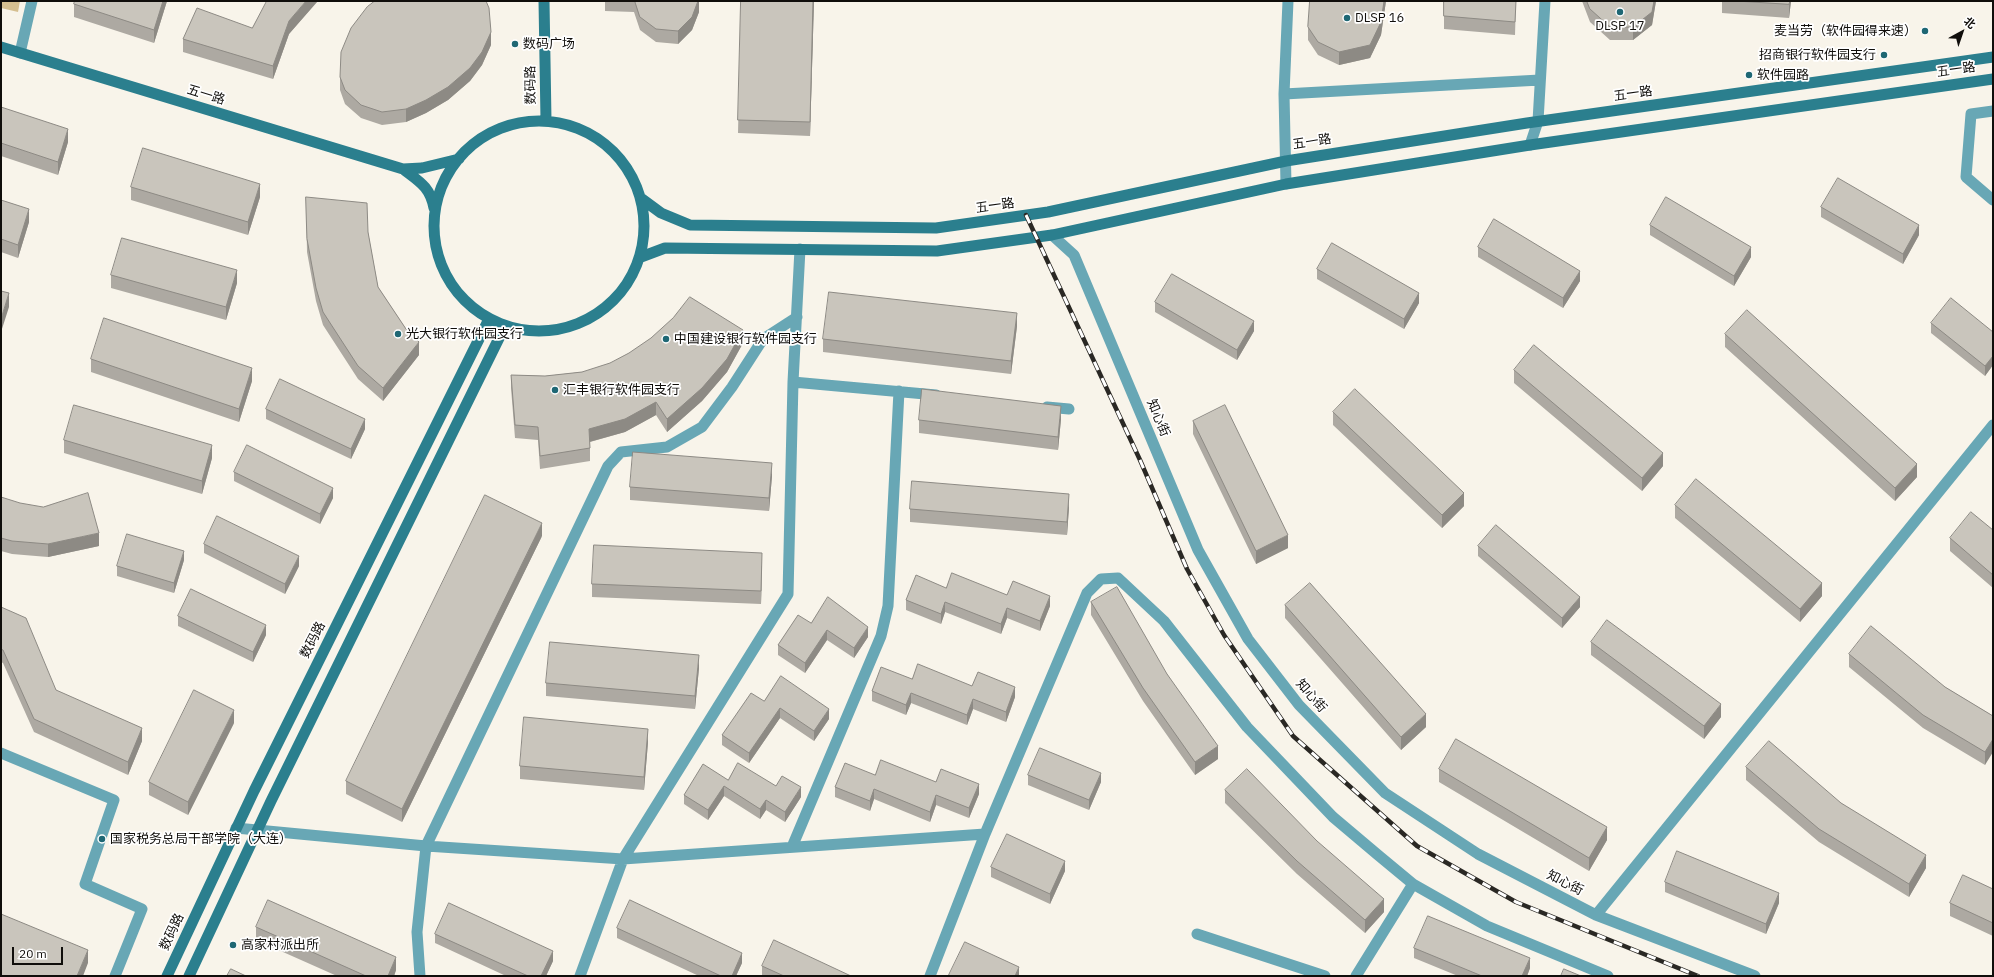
<!DOCTYPE html>
<meta charset="utf-8">
<style>
body{margin:0}
#map{position:relative;width:1994px;height:977px;overflow:hidden;background:#f8f4ea;font-family:"IBM Plex Sans","Noto Sans SC",sans-serif}
canvas{display:block}
.frame{position:absolute;inset:0;border:2px solid #100e0b;pointer-events:none}
.north{position:absolute;left:1942px;top:12px;width:40px;height:40px;-webkit-text-stroke:3px #fff;paint-order:stroke;rotate:40deg;font-size:11px;font-weight:700;line-height:16px;text-align:center;color:#100e0b}
.north::after{content:'';display:block;margin:auto;width:14px;height:18px;background:#100e0b;clip-path:polygon(50% 0,100% 100%,50% 72%,0 100%)}
.scale{position:absolute;left:12px;top:947px;width:51px;height:18px;box-sizing:border-box;border:2px solid #100e0b;border-top:0;padding-left:5px;font-size:12px;line-height:14px;white-space:nowrap;color:#100e0b;-webkit-text-stroke:3px #fff;paint-order:stroke}
</style>
<div id="map">
<canvas width="1994" height="977"></canvas>
<div class="frame"></div>
<div class="north">北</div>
<div class="scale">20 m</div>
</div>
<script>
const ctx = document.querySelector('canvas').getContext('2d');
ctx.lineJoin = 'round';
function fill(path, color) {
  ctx.fillStyle = color;
  ctx.fill(path, 'evenodd');
}
function strokePath(path, color, width, dash) {
  ctx.strokeStyle = color;
  ctx.lineWidth = width;
  ctx.lineCap = dash ? 'butt' : 'round';
  ctx.setLineDash(dash || []);
  ctx.stroke(path);
}
function label(font, color, halo, rows, align = 'center') {
  ctx.font = font + ' "IBM Plex Sans","Noto Sans SC",sans-serif';
  ctx.lineWidth = 3.5;
  ctx.setLineDash([]);
  ctx.textBaseline = 'middle';
  ctx.strokeStyle = halo;
  ctx.fillStyle = color;
  for (const [text, x, y, turn = 0] of rows) {
    ctx.save();
    ctx.translate(x, y);
    ctx.rotate((+turn || 0) * Math.PI / 180);
    ctx.textAlign = isNaN(turn) ? turn : align;
    if (halo) ctx.strokeText(text, 0, 0);
    ctx.fillText(text, 0, 0);
    ctx.restore();
  }
}
fill(new Path2D(`
 M1 1H20L18 12 1 8Z`), '#d5bf90');
strokePath(new Path2D(`
 M20 53 32 1
 M1284 94 1540 80
 M1993 111 1971 114 1966 177 1993 200
 M1530 145 1538 121 1545 1
 M1286 184 1284 94 1288 1
 M1052 235 1074 255 1198 550 1248 639 1299 705 1385 793 1478 854 1596 915 1755 976
 M793 382 936 395
 M1047 407 1069 409
 M1 753 114 800 85 884 142 909 115 976
 M236 828 426 846 623 859 985 834
 M792 847 881 636 888 606 899 391
 M1596 915 1993 425
 M1197 934 1325 976
 M420 976 417 932 426 846 608 466 621 452 667 447 702 427 732 387 763 339 797 317
 M580 976 623 859 788 594 793 382 800 249
 M930 976 985 834 1087 593 1101 579 1118 578 1164 621 1247 727 1333 817 1378 855 1413 884 1487 926 1608 976
 M1356 976 1413 884`), '#68a7b5', 11);
strokePath(new Path2D(`
 M544 1 546 120
 M1 47 403 169 422 168 459 159
 M434 226a105 105 0 1 1 210 0a105 105 0 1 1-210 0Z
 M403 169C420 182 430 187 434 208
 M642 199 661 213 690 225 936 228 1048 212 1286 161 1527 123 1993 57
 M641 257 665 248 937 251 1052 235 1286 184 1530 145 1993 79
 M167 976 254 791 489 319
 M189 976 271 801 505 326`), '#2b7f8e', 11);
const rail = new Path2D(`
 M1026 215 1140 460 1187 569 1224 635 1293 736 1417 846 1516 902 1698 976`);
strokePath(rail, '#2a2824', 4.5);
strokePath(rail, '#fff', 3, [9]);
fill(new Path2D(`
 M167 1 154 43 74 17V4Z
 M605 1H699V12L692 30 678 44 656 42 640 30 634 12 605 11Z
 M741 1H814L810 136 738 133Z
 M1310 1H1386L1381 35 1370 58 1339 65 1318 55 1308 40V27Z
 M1444 1H1516L1515 35 1444 29Z
 M1582 1H1656L1652 25 1633 40H1610L1590 22Z
 M1722 1H1791L1789 18 1722 13Z
 M313 6 289 34 273 79 183 52V39L252 28Z
 M491 45 482 65 470 81 448 100 426 113 406 122 382 125 361 118 345 104 340 90V77Z
 M1 107 68 142 58 175 1 156Z
 M131 187 260 197 248 235 131 200Z
 M306 197 368 232 378 287 406 329 419 355 383 401 358 379 323 325 316 301 307 252Z
 M1 200 29 222 18 258 1 252Z
 M1821 207 1919 235 1903 264 1821 217Z
 M1650 225 1751 257 1734 286 1650 235Z
 M1478 247 1580 281 1563 308 1478 257Z
 M1317 269 1419 303 1404 329 1317 279Z
 M111 275 237 283 226 320 111 288Z
 M1155 302 1254 331 1237 360 1155 312Z
 M1931 323 1993 332V365L1985 376 1931 333Z
 M1017 326 1011 374 823 352V339Z
 M1725 334 1917 477 1895 501 1725 347Z
 M743 343 727 372 702 401 667 432 656 415 625 432 590 442V461L540 469 538 440 515 438 511 388V375L545 376 582 372Z
 M91 359 252 381 239 422 91 372Z
 M1514 370 1663 466 1642 491 1514 383Z
 M266 409 365 429 351 459 266 419Z
 M1333 412 1464 506 1442 528 1333 425Z
 M1061 419 1058 450 919 433V420Z
 M1193 421 1288 548 1256 564 1193 434Z
 M64 440 212 458 202 494 64 453Z
 M234 472 333 498 320 524 234 481Z
 M772 476 769 511 630 500V487Z
 M1 497 99 546 48 557 12 554 1 551Z
 M1675 505 1822 596 1800 622 1675 518Z
 M1069 507 1067 535 910 522V509Z
 M1993 530V588L1950 551V538Z
 M542 536 402 822 346 794V781Z
 M204 544 299 566 285 594 204 553Z
 M1478 546 1580 607 1562 628 1478 556Z
 M184 560 174 593 117 576V566Z
 M762 566 761 604 592 597V584Z
 M946 588 1007 595 1050 606 1040 631 1007 618 1001 634 945 612 941 624 906 610V600Z
 M1091 602 1167 674 1218 759 1195 775 1143 701 1091 615Z
 M1285 605 1426 727 1401 750 1285 618Z
 M1 607 56 690 142 741 128 775 34 732 3 663 1 662Z
 M178 616 266 635 253 662 178 626Z
 M811 623 868 637 854 658 827 640 805 673 778 655V645Z
 M1591 642 1721 717 1704 739 1591 655Z
 M1849 654 1945 687 1993 716 1985 765 1923 728 1849 667Z
 M699 668 695 709 546 696V683Z
 M912 679 972 686 1015 697 1006 722 973 709 967 725 911 703 906 715 872 701V691Z
 M764 701 829 719 814 741 780 718 749 763 722 745V735Z
 M234 723 188 815 149 795V782Z
 M648 742 644 790 520 779V766Z
 M1746 767 1841 803 1926 868 1909 897 1819 842 1746 780Z
 M1439 769 1607 840 1589 871 1439 782Z
 M875 775 936 782 979 794 969 818 936 805 930 822 874 799 870 811 835 797V787Z
 M1028 775 1101 782 1089 810 1028 785Z
 M728 780 776 786 801 797 785 822 766 810 760 819 724 796 708 820 684 804V795Z
 M1225 790 1384 912 1365 933 1297 874 1225 803Z
 M991 867 1065 871 1050 904 991 877Z
 M1665 882 1779 903 1766 934 1665 892Z
 M1993 889V936L1950 916V903Z
 M256 927 396 970 394 976H337L256 940Z
 M617 928 742 963 736 976H699L617 938Z
 M435 934 553 961 546 976H506L435 943Z
 M1414 948 1530 968 1527 976H1458L1414 958Z
 M762 966 851 976H763L762 975Z`), '#ada9a2');
fill(new Path2D(`
 M163 1H167L154 43V30Z
 M306 1H318L289 34 273 79V66L289 21Z
 M698 1H699V12L692 30 678 44V31Z
 M813 1H814L810 136V122Z
 M1384 1H1386L1381 35 1370 58 1339 65V52Z
 M1654 1H1656L1652 25 1633 40V27Z
 M1790 1H1791L1789 18V4Z
 M491 32V45L482 65 470 81 448 100 426 113 406 122V109Z
 M68 129V142L58 175V162Z
 M260 184V197L248 235V222Z
 M29 209V222L18 258V245Z
 M1919 225V235L1903 264V254Z
 M1751 247V257L1734 286V276Z
 M237 270V283L226 320V307Z
 M1580 271V281L1563 308V298Z
 M9 293V307L1 332V319Z
 M1419 293V303L1404 329V319Z
 M1017 313V326L1011 374V361Z
 M1254 321V331L1237 360V350Z
 M743 330V343L727 372 702 401 667 432V419Z
 M419 342V355L383 401V388Z
 M1993 356V365L1985 376V366Z
 M252 368V381L239 422V409Z
 M656 402V415L625 432 589 442V429Z
 M1061 406V419L1058 450V437Z
 M365 419V429L351 459V449Z
 M212 445V458L202 494V481Z
 M1663 453V466L1642 491V478Z
 M772 463V476L769 511V498Z
 M1917 464V477L1895 501V488Z
 M333 488V498L320 524V514Z
 M1464 493V506L1442 528V515Z
 M1069 494V507L1067 535V522Z
 M542 523V536L402 822V809Z
 M99 533V546L48 557V544Z
 M1288 535V548L1256 564V551Z
 M184 551V560L174 593V583Z
 M762 553V566L761 604V591Z
 M299 556V566L285 594V584Z
 M1822 583V596L1800 622V609Z
 M1050 596V606L1040 631V621Z
 M1580 597V607L1562 628V618Z
 M945 602V612L941 624V614Z
 M1007 608V618L1001 634V624Z
 M266 625V635L253 662V652Z
 M868 627V637L854 658V648Z
 M827 630V640L805 673V663Z
 M699 655V668L695 709V696Z
 M1015 687V697L1006 722V712Z
 M911 693V703L906 715V705Z
 M973 699V709L967 725V715Z
 M1721 704V717L1704 739V726Z
 M780 708V718L749 763V753Z
 M829 709V719L814 741V731Z
 M234 710V723L188 815V802Z
 M1426 714V727L1401 750V737Z
 M142 728V741L128 775V762Z
 M648 729V742L644 790V777Z
 M1993 739V752L1985 765V752Z
 M1218 746V759L1195 775V762Z
 M1101 773V782L1089 810V800Z
 M979 784V794L969 818V808Z
 M724 786V796L708 820V810Z
 M801 787V797L785 822V812Z
 M874 789V799L870 811V801Z
 M936 795V805L930 822V812Z
 M766 800V810L760 819V809Z
 M1607 827V840L1589 871V858Z
 M1926 855V868L1909 897V884Z
 M1065 861V871L1050 904V894Z
 M1779 893V903L1766 934V924Z
 M1384 899V912L1365 933V920Z
 M88 950V963L83 976H77Z
 M553 951V961L546 976H541Z
 M742 953V963L736 976H732Z
 M396 957V970L394 976H388Z
 M1530 958V968L1527 976H1522Z
 M1019 967V976H1015Z`), '#8d8a84');
const building = new Path2D(`
 M75 1H163L154 30 74 4Z
 M267 1H306L289 21 273 66 183 39 197 8 252 28Z
 M375 1H486L489 8 491 32 482 52 470 68 448 87 426 100 406 109 382 112 361 105 345 90 340 77 341 52 351 28 367 7Z
 M635 1H698L692 17 678 31 656 29 640 17Z
 M741 1H813L810 122 738 120Z
 M1310 1H1384L1381 22 1370 45 1339 52 1318 42 1308 27Z
 M1444 1H1516L1515 22 1444 16Z
 M1587 1H1654L1652 12 1633 27H1610L1590 9Z
 M1737 1H1790L1789 4Z
 M1 107 68 129 58 162 1 143Z
 M143 148 260 184 248 222 131 187Z
 M1838 178 1919 225 1903 254 1821 207Z
 M306 197 367 203 368 232 378 287 406 329 419 342 383 388 358 366 323 312 316 288 307 239Z
 M1666 197 1751 247 1734 276 1650 225Z
 M1 200 29 209 18 245 1 239Z
 M1494 219 1580 271 1563 298 1478 247Z
 M122 238 237 270 226 307 111 275Z
 M1332 243 1419 293 1404 319 1317 269Z
 M1172 274 1254 321 1237 350 1155 302Z
 M1 291 9 293 1 319Z
 M829 292 1017 313 1011 361 823 339Z
 M690 297 743 330 727 359 702 388 667 419 656 402 625 419 589 429 590 448 540 456 538 427 515 425 511 375 545 376 582 372 610 363 629 353 651 338 673 318Z
 M1951 298 1993 332V356L1985 366 1931 323Z
 M1747 310 1917 464 1895 488 1725 334Z
 M104 318 252 368 239 409 91 359Z
 M1534 345 1663 453 1642 478 1514 370Z
 M280 379 365 419 351 449 266 409Z
 M922 389 1061 406 1058 437 919 420Z
 M1355 389 1464 493 1442 515 1333 412Z
 M74 405 212 445 202 481 64 440Z
 M1225 405 1288 535 1256 551 1193 421Z
 M247 445 333 488 320 514 234 472Z
 M633 452 772 463 769 498 630 487Z
 M1696 479 1822 583 1800 609 1675 505Z
 M912 481 1069 494 1067 522 910 509Z
 M88 493 99 533 48 544 12 541 1 538V497L20 503 43 507Z
 M485 495 542 523 402 809 346 781Z
 M1971 512 1993 530V575L1950 538Z
 M217 516 299 556 285 584 204 544Z
 M1496 525 1580 597 1562 618 1478 546Z
 M127 534 184 551 174 583 117 566Z
 M594 545 762 553 761 591 592 584Z
 M952 573 1007 595 1013 581 1050 596 1040 621 1007 608 1001 624 945 602 941 614 906 600 916 575 946 588Z
 M1310 583 1426 714 1401 737 1285 605Z
 M1117 587 1167 674 1218 746 1195 762 1143 688 1091 602Z
 M191 589 266 625 253 652 178 616Z
 M828 597 868 627 854 648 827 630 805 663 778 645 798 615 811 623Z
 M1 607 26 618 56 690 142 728 128 762 34 719 3 650 1 649Z
 M1607 620 1721 704 1704 726 1591 642Z
 M1871 626 1945 687 1993 716V739L1985 752 1923 715 1849 654Z
 M550 642 699 655 695 696 546 683Z
 M918 664 972 686 978 672 1015 687 1006 712 973 699 967 715 911 693 906 705 872 691 881 667 912 679Z
 M781 676 829 709 814 731 780 708 749 753 722 735 751 693 764 701Z
 M194 690 234 710 188 802 149 782Z
 M524 717 648 729 644 777 520 766Z
 M1456 739 1607 827 1589 858 1439 769Z
 M1769 741 1841 803 1926 855 1909 884 1819 829 1746 767Z
 M1040 748 1101 773 1089 800 1028 775Z
 M881 760 936 782 941 769 979 784 969 808 936 795 930 812 874 789 870 801 835 787 845 763 875 775Z
 M738 763 776 786 782 776 801 787 785 812 766 800 760 809 724 786 708 810 684 795 703 764 728 780Z
 M1247 769 1317 841 1384 899 1365 920 1297 861 1225 790Z
 M1007 834 1065 861 1050 894 991 867Z
 M1677 851 1779 893 1766 924 1665 882Z
 M1963 875 1993 889V923L1950 903Z
 M268 900 396 957 388 976H366L256 927Z
 M630 900 742 953 732 976H721L617 928Z
 M449 903 553 951 541 976H528L435 934Z
 M1 914 88 950 77 976H1Z
 M1428 916 1530 958 1522 976H1482L1414 948Z
 M774 940 851 976H784L762 966Z
 M965 942 1019 967 1015 976H951L949 975Z
 M231 969 246 976H227Z
 M1564 969 1581 976H1561Z`);
fill(building, '#c9c5bc');
strokePath(building, '#8d8a84', 1);
for (const [x, y, r, color] of [
 [1620,12,4,"#1e6774"],
 [1347,18,4,"#1e6774"],
 [1925,31,4,"#1e6774"],
 [515,44,4,"#1e6774"],
 [1884,55,4,"#1e6774"],
 [1749,75,4,"#1e6774"],
 [398,334,4,"#1e6774"],
 [666,339,4,"#1e6774"],
 [555,390,4,"#1e6774"],
 [102,839,4,"#1e6774"],
 [233,945,4,"#1e6774"]
]) {
  const dot = new Path2D();
  dot.arc(x, y, r, 0, 2 * Math.PI);
  ctx.fillStyle = color;
  ctx.fill(dot);
  strokePath(dot, '#fff', 1.5);
}
label('13px', '#100e0b', '#fff', [
 ["DLSP 16",1355,18],
 ["DLSP 17",1620,26,"center"],
 ["麦当劳（软件园得来速）",1917,31,"right"],
 ["数码广场",523,44],
 ["招商银行软件园支行",1876,55,"right"],
 ["软件园路",1757,75],
 ["光大银行软件园支行",406,334],
 ["中国建设银行软件园支行",674,339],
 ["汇丰银行软件园支行",563,390],
 ["国家税务总局干部学院（大连）",110,839],
 ["高家村派出所",241,945]
], 'left');
label('13px', '#100e0b', '#fff', [
 ["五一路",1956,70,-8],
 ["数码路",531,85,-91],
 ["五一路",1633,94,-8],
 ["五一路",206,95,17],
 ["五一路",1312,142,-9],
 ["五一路",995,206,-8],
 ["知心街",1158,418,67],
 ["数码路",313,640,-63],
 ["知心街",1311,696,49],
 ["知心街",1565,883,27],
 ["数码路",172,932,-65]
]);
</script>
